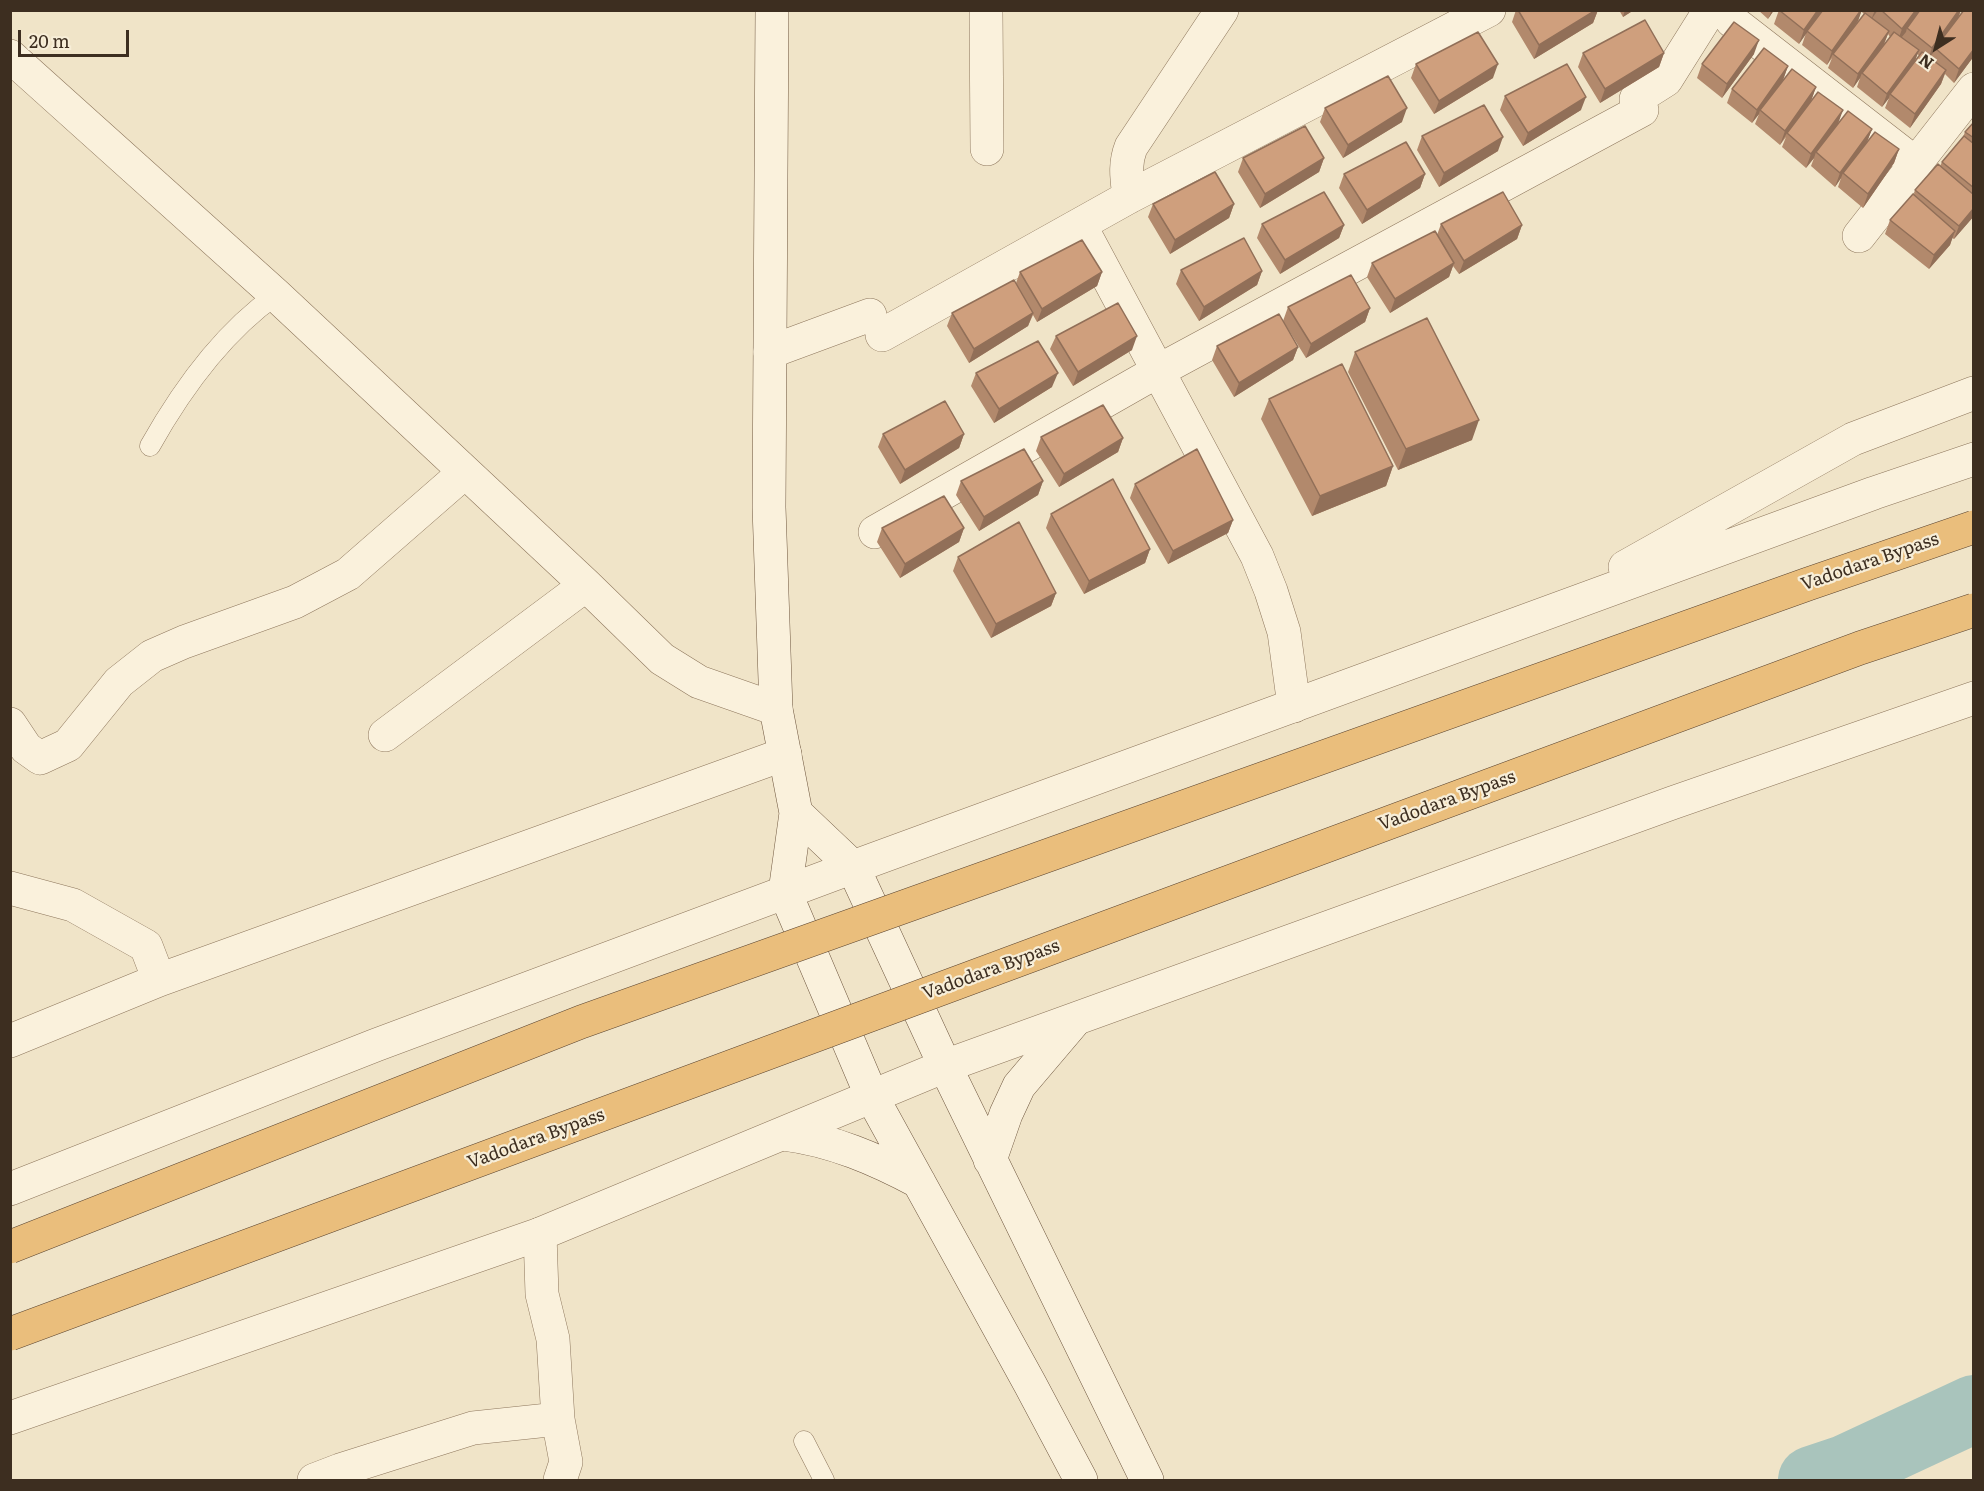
<!DOCTYPE html>
<style>
body{margin:0}
#map{position:relative;width:1984px;height:1491px;overflow:hidden;background:#f0e4c8;font-family:Literata,serif}
canvas{display:block}
.frame{position:absolute;inset:0;border:12px solid #3d2e20;pointer-events:none}
.north{position:absolute;left:1906px;top:18px;width:60px;height:60px;-webkit-text-stroke:4px #f7eed8;paint-order:stroke;rotate:216deg;font-size:16px;font-weight:700;line-height:24px;text-align:center;color:#3d2e20}
.north::after{content:'';display:block;margin:auto;width:21px;height:27px;background:#3d2e20;clip-path:polygon(50% 0,100% 100%,50% 72%,0 100%)}
.scale{position:absolute;left:18px;top:30px;width:111px;height:27px;box-sizing:border-box;border:3px solid #3d2e20;border-top:0;padding-left:8px;font-size:18px;line-height:21px;white-space:nowrap;color:#3d2e20;-webkit-text-stroke:4px #f7eed8;paint-order:stroke}
</style>
<div id="map">
<canvas width="1984" height="1491"></canvas>
<div class="frame"></div>
<div class="north">N</div>
<div class="scale">20 m</div>
</div>
<script>
const ctx = document.querySelector('canvas').getContext('2d');
ctx.lineJoin = 'round';
function strokePath(path, color, width, dash) {
  ctx.strokeStyle = color;
  ctx.lineWidth = width;
  ctx.lineCap = dash ? 'butt' : 'round';
  ctx.setLineDash(dash || []);
  ctx.stroke(path);
}
function fill(path, color) {
  ctx.fillStyle = color;
  ctx.fill(path, 'evenodd');
}
function label(font, color, halo, rows, align = 'center') {
  ctx.font = font + ' Literata,serif';
  ctx.lineWidth = 4.5;
  ctx.setLineDash([]);
  ctx.textBaseline = 'middle';
  ctx.strokeStyle = halo;
  ctx.fillStyle = color;
  for (const [text, x, y, turn = 0] of rows) {
    ctx.save();
    ctx.translate(x, y);
    ctx.rotate((+turn || 0) * Math.PI / 180);
    ctx.textAlign = isNaN(turn) ? turn : align;
    if (halo) ctx.strokeText(text, 0, 0);
    ctx.fillText(text, 0, 0);
    ctx.restore();
  }
}
strokePath(new Path2D(`
 M1812 1480 1845 1469 1974 1409`), '#a9c4bc', 68);
const service = new Path2D(`
 M150 446C182 389 222 333 276 295
 M804 1441 824 1480`);
const minor = new Path2D(`
 M986 10 987 149
 M1732 21 1915 163
 M10 56 276 295 586 585 662 659 699 682 776 709
 M1636 99 1666 80 1710 10
 M1129 197C1127 179 1124 165 1131 147L1222 10
 M1080 225 1257 556 1271 591 1284 632 1294 706
 M1859 236 1974 89
 M882 335 1129 197 1489 10
 M770 352 870 315
 M875 532 1158 371 1642 110
 M10 724 26 748 40 758 68 745 119 682 152 656 184 642 295 602 348 574 465 472
 M385 735 586 585
 M10 888 73 905 146 946 159 980
 M10 1041 159 980 785 754
 M540 1234 542 1294 553 1339 558 1419 566 1462 560 1480
 M314 1480 340 1470 473 1428 558 1419`);
const tertiary = new Path2D(`
 M1625 567 1853 439 1974 393
 M10 1189 376 1045 853 867 1874 493 1974 459
 M10 1418 540 1234 945 1066 1672 803 1974 698`);
const secondary = new Path2D(`
 M772 10 769 507 776 709 796 813 785 892 872 1097 1030 1384 1081 1480
 M796 813 853 867 945 1066 1147 1480
 M783 1134C832 1140 876 1159 919 1182
 M990 1160 1006 1114 1019 1086 1075 1020`);
strokePath(service, '#8d765c', 21);
strokePath(minor, '#8d765c', 34);
strokePath(tertiary, '#8d765c', 34);
strokePath(secondary, '#6f573f', 34);
strokePath(service, '#faf1dc', 20);
strokePath(minor, '#faf1dc', 33);
strokePath(tertiary, '#faf1dc', 33);
strokePath(secondary, '#faf1dc', 33);
const trunkBridge = new Path2D(`
 M10 1247 581 1022 1808 584 1974 527
 M10 1334 1860 648 1974 610`);
strokePath(trunkBridge, '#5b4430', 34, []);
strokePath(trunkBridge, '#eabe7c', 33);
fill(new Path2D(`
 M1516 10H1598L1593 23 1534 59 1512 22Z
 M1619 10H1634L1623 17Z
 M1758 10H1774L1768 19Z
 M1779 10H1961L1958 18 1974 12V56L1954 83 1945 74 1941 84 1910 128 1885 108 1889 98 1882 107 1857 87 1860 78 1853 88 1828 68 1832 58 1827 65 1802 45 1806 33 1799 44 1774 24ZM1861 11 1864 14 1847 36 1858 21ZM1888 34 1890 37 1884 44ZM1917 54 1920 56 1914 64Z
 M1583 53H1664L1659 67 1600 103 1578 67Z
 M1754 54 1722 98 1697 78 1702 64Z
 M1416 64 1493 78 1434 114 1411 78Z
 M1788 66 1783 80 1774 92 1816 87 1811 101 1838 124 1872 129 1867 142 1899 149 1894 163 1863 208 1838 187 1841 178 1835 187 1811 166 1814 158 1806 168 1782 147 1786 137 1780 145 1755 124 1759 114 1752 123 1727 103 1732 89Z
 M1505 96 1581 110 1523 146 1500 110Z
 M1325 108 1402 122 1343 158 1320 122Z
 M1974 122V216L1954 239 1952 238 1950 245 1929 269 1885 234 1890 220 1914 194 1915 190 1940 166 1942 162 1963 137 1965 132Z
 M1422 136 1498 151 1439 187 1417 150Z
 M1243 158H1324L1319 172 1260 208 1238 172Z
 M1344 174H1425L1420 188 1362 224 1339 188Z
 M1153 204H1234L1229 218 1170 254 1148 217Z
 M1262 224 1344 225 1339 238 1280 274 1257 238Z
 M1441 224 1522 225 1517 239 1459 274 1453 266 1449 277 1390 313 1367 277 1372 263 1437 235Z
 M1181 270 1262 271 1257 285 1199 321 1176 284Z
 M1020 272H1102L1097 286 1037 322 1033 315 1028 326 969 363 947 326 952 313 1016 283Z
 M1288 307 1370 308 1365 322 1306 358 1283 321Z
 M1056 336 1132 350 1073 386 1050 349Z
 M1217 346 1298 347 1293 360 1234 397 1212 360Z
 M1355 352 1472 440 1398 470 1348 372Z
 M976 373 1052 387 994 423 971 386Z
 M1269 399 1393 466 1386 486 1312 516 1261 419Z
 M883 434H964L959 448 900 484 878 447Z
 M1041 437 1123 438 1118 452 1059 487 1036 451Z
 M961 481H1043L1038 495 979 531 956 495Z
 M1135 484 1233 520 1228 533 1168 564 1130 498Z
 M1051 514 1150 549 1145 563 1084 594 1046 528Z
 M882 528H964L959 542 900 578 877 542Z
 M958 557 1056 593 1051 606 991 638 953 571Z`), '#b2896c');
fill(new Path2D(`
 M1596 10H1598L1593 23 1534 59 1539 45Z
 M1625 10H1634L1623 17Z
 M1772 10H1774L1768 19Z
 M1818 10H1823L1799 44 1804 30Z
 M1861 10H1862L1858 21 1834 55 1833 54 1827 65 1832 51Z
 M1875 10H1878L1871 20Z
 M1916 10H1921L1907 28 1906 32 1897 43 1902 29Z
 M1959 10H1961L1958 18 1935 48 1933 53 1927 62 1932 48Z
 M1889 31 1884 44 1862 73 1860 78 1853 88 1858 74Z
 M1759 40 1754 54 1722 98 1727 84Z
 M1974 49V56L1954 83 1959 69Z
 M1919 50 1914 64 1890 94 1889 98 1882 107 1887 94Z
 M1664 53 1659 67 1600 103 1605 89Z
 M1498 64 1493 78 1434 114 1439 101Z
 M1788 66 1783 80 1761 111 1760 110 1759 114 1752 123 1757 110Z
 M1946 70 1941 84 1910 128 1915 114Z
 M1816 87 1811 101 1787 133 1780 145 1785 131Z
 M1586 97 1581 110 1523 146 1528 133Z
 M1407 108 1402 122 1343 158 1348 145Z
 M1843 110 1838 124 1816 152 1814 158 1806 168 1811 154Z
 M1872 129 1867 142 1843 173 1841 178 1835 187 1840 173Z
 M1503 137 1498 151 1439 187 1444 173Z
 M1899 149 1894 163 1863 208 1868 194Z
 M1324 158 1319 172 1260 208 1265 194Z
 M1425 174 1420 188 1362 224 1367 210Z
 M1234 204 1229 218 1170 254 1175 240Z
 M1974 208V216L1954 239 1959 226Z
 M1344 225 1339 238 1280 274 1285 260Z
 M1522 225 1517 239 1459 274 1464 261Z
 M1955 231 1950 245 1929 269 1934 255Z
 M1454 263 1449 277 1390 313 1395 299Z
 M1262 271 1257 285 1199 321 1204 307Z
 M1102 272 1097 286 1037 322 1042 309Z
 M1370 308 1365 322 1306 358 1311 344Z
 M1033 313 1028 326 969 363 974 349Z
 M1137 336 1132 350 1073 386 1078 372Z
 M1298 347 1293 360 1234 397 1239 383Z
 M1058 373 1052 387 994 423 999 409Z
 M1479 420 1472 440 1398 470 1406 449Z
 M964 434 959 448 900 484 905 470Z
 M1123 438 1118 452 1059 487 1064 474Z
 M1393 466 1386 486 1312 516 1320 496Z
 M1043 481 1038 495 979 531 984 517Z
 M1233 520 1228 533 1168 564 1173 551Z
 M964 528 959 542 900 578 905 564Z
 M1150 549 1145 563 1084 594 1089 581Z
 M1056 593 1051 606 991 638 996 624Z`), '#916f58');
const building = new Path2D(`
 M1518 10H1596L1539 45Z
 M1779 10H1818L1804 30Z
 M1823 10H1861L1832 51 1807 31Z
 M1881 10H1916L1902 29Z
 M1920 10H1959L1932 48 1907 28Z
 M1964 10H1972L1974 12V49L1959 69 1935 48Z
 M1865 13 1889 31 1858 74 1833 54Z
 M1645 20 1664 53 1605 89 1583 53Z
 M1734 22 1759 40 1727 84 1702 64Z
 M1478 32 1498 64 1439 101 1416 64Z
 M1894 32 1919 50 1887 94 1862 73Z
 M1764 48 1788 66 1757 110 1732 89Z
 M1922 52 1946 70 1915 114 1890 94Z
 M1567 64 1586 97 1528 133 1505 96Z
 M1792 69 1816 87 1785 131 1760 110Z
 M1388 76 1407 108 1348 145 1325 108Z
 M1818 92 1843 110 1811 154 1787 133Z
 M1484 105 1503 137 1444 173 1422 136Z
 M1848 111 1872 129 1840 173 1816 152Z
 M1974 122V138L1965 132Z
 M1305 126 1324 158 1265 194 1243 158Z
 M1875 132 1899 149 1868 194 1843 173Z
 M1964 136 1974 144V188L1942 162Z
 M1406 142 1425 174 1367 210 1344 174Z
 M1938 164 1974 195V208L1959 226 1915 190Z
 M1215 172 1234 204 1175 240 1153 204Z
 M1324 192 1344 225 1285 260 1262 224Z
 M1503 192 1522 225 1464 261 1441 224Z
 M1913 194 1955 231 1934 255 1890 220Z
 M1435 231 1454 263 1395 299 1372 263Z
 M1244 238 1262 271 1204 307 1181 270Z
 M1082 240 1102 272 1042 309 1020 272Z
 M1351 275 1370 308 1311 344 1288 307Z
 M1014 280 1033 313 974 349 952 313Z
 M1118 303 1137 336 1078 372 1056 336Z
 M1279 314 1298 347 1239 383 1217 346Z
 M1427 318 1479 420 1406 449 1355 352Z
 M1038 341 1058 373 999 409 976 373Z
 M1342 364 1393 466 1320 496 1269 399Z
 M945 401 964 434 905 470 883 434Z
 M1103 405 1123 438 1064 474 1041 437Z
 M1024 449 1043 481 984 517 961 481Z
 M1197 449 1233 520 1173 551 1135 484Z
 M1113 479 1150 549 1089 581 1051 514Z
 M944 496 964 528 905 564 882 528Z
 M1019 522 1056 593 996 624 958 557Z`);
fill(building, '#cf9f7d');
strokePath(building, '#916f58', 1.5);
label('18px', '#3d2e20', '#f7eed8', [
 ["Vadodara Bypass",1870,562,-19],
 ["Vadodara Bypass",1447,801,-20],
 ["Vadodara Bypass",991,970,-20],
 ["Vadodara Bypass",536,1139,-20]
]);
</script>
